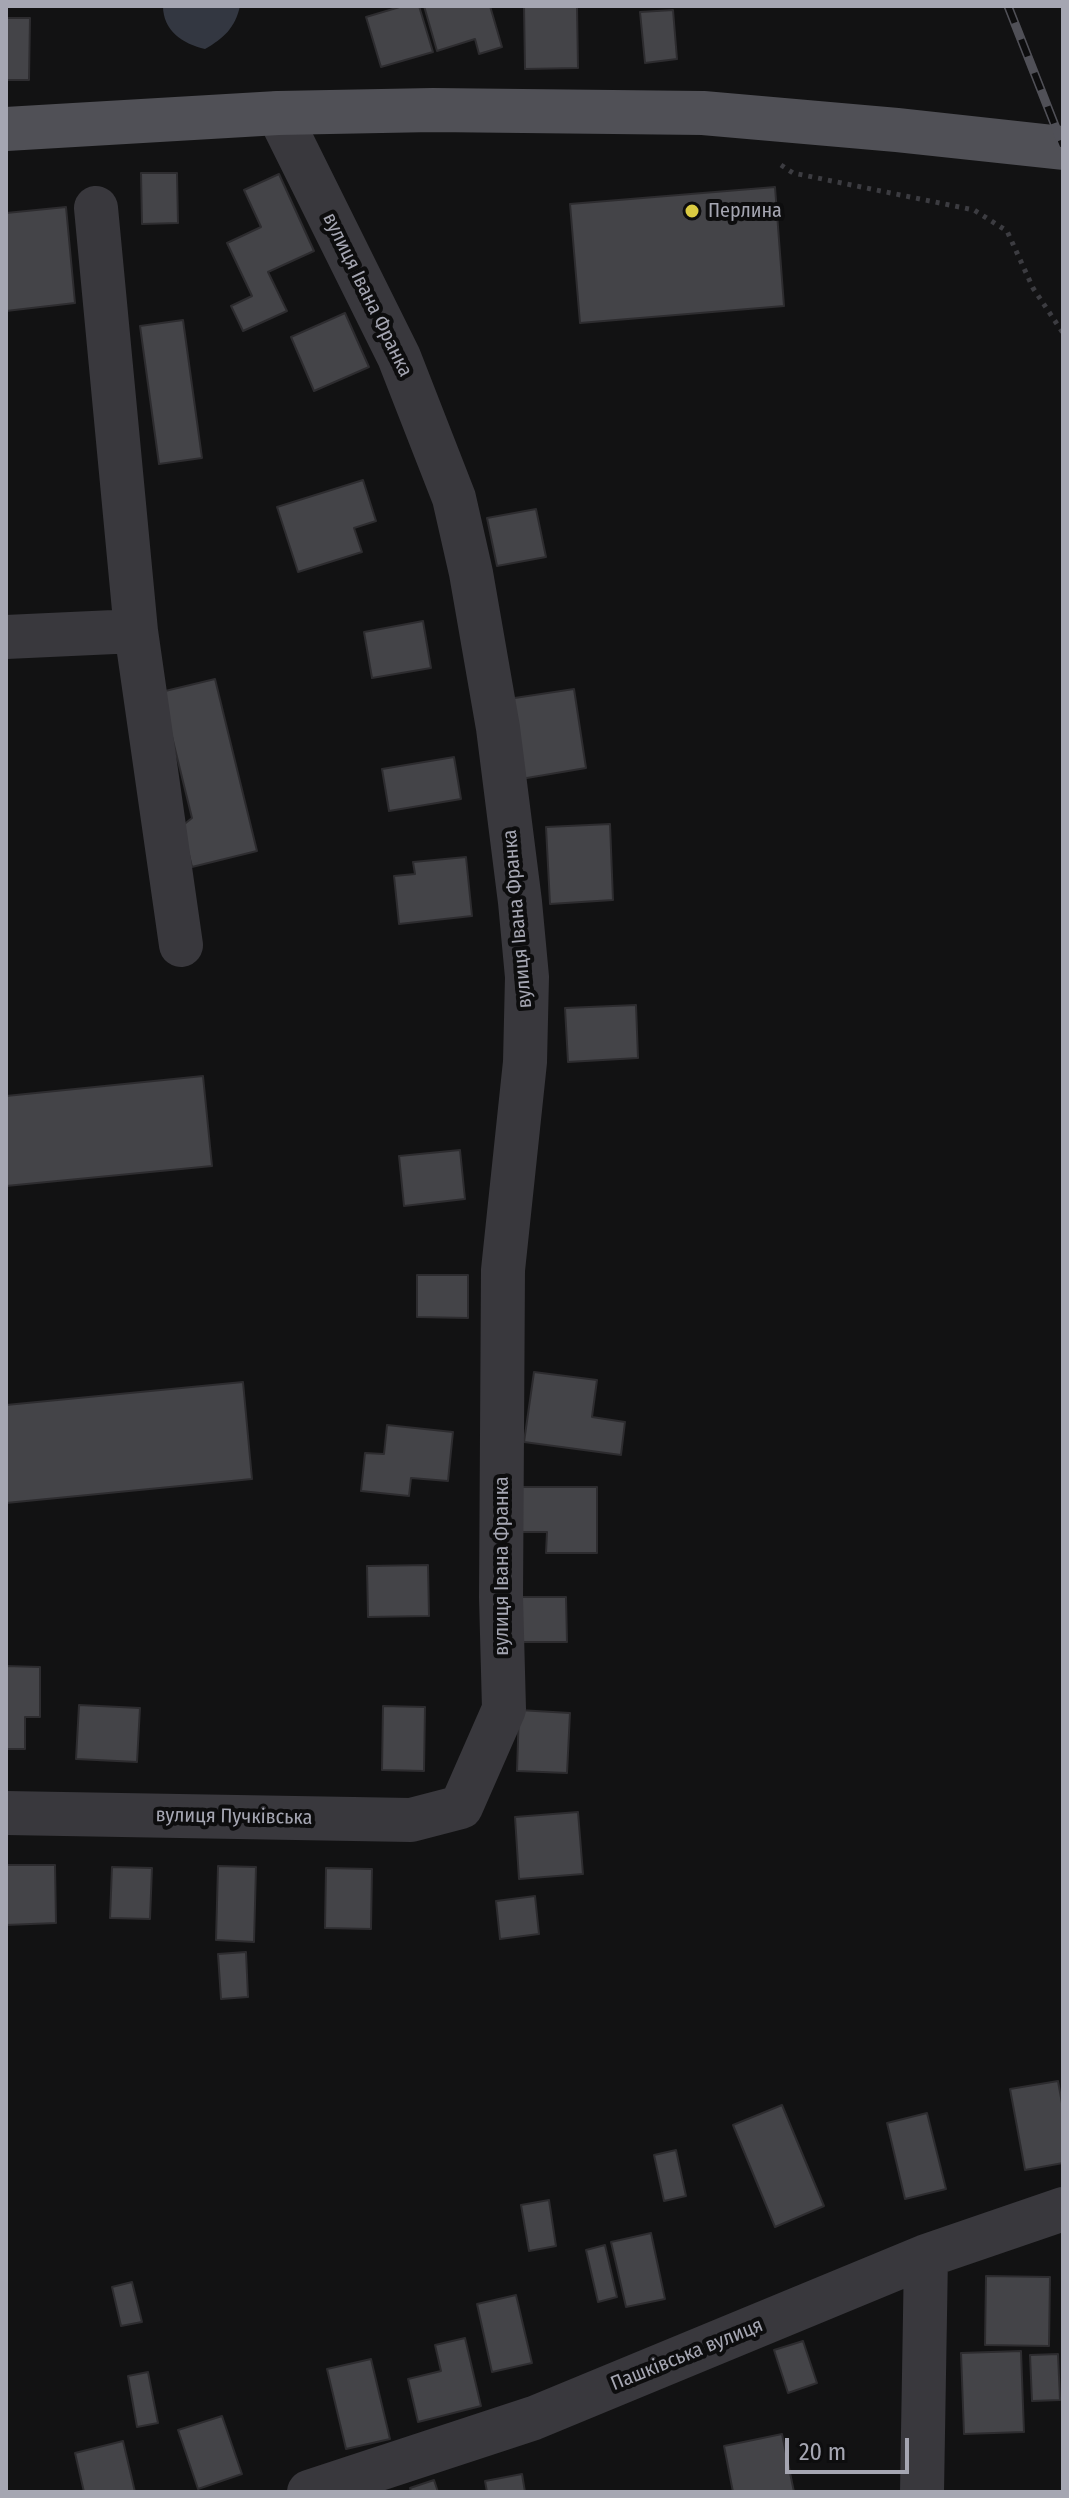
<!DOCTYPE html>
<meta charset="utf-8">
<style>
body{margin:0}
#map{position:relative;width:1069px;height:2498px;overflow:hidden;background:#121213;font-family:"Fira Sans Condensed",sans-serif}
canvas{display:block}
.frame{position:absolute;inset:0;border:8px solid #a5a6b2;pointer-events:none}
.scale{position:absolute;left:785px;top:2438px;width:124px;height:36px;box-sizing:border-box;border:4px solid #a5a6b2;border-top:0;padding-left:10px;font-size:24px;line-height:28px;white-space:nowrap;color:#a5a6b2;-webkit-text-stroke:6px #0d0d0e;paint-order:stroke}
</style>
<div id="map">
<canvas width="1069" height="2498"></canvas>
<div class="frame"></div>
<div class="scale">20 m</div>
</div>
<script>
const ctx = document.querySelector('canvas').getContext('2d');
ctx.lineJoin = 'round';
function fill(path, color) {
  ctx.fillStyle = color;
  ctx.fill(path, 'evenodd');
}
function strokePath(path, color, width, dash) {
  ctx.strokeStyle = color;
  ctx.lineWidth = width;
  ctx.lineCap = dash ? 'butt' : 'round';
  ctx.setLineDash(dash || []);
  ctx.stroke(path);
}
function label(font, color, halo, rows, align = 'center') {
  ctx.font = font + ' "Fira Sans Condensed",sans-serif';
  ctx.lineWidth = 8;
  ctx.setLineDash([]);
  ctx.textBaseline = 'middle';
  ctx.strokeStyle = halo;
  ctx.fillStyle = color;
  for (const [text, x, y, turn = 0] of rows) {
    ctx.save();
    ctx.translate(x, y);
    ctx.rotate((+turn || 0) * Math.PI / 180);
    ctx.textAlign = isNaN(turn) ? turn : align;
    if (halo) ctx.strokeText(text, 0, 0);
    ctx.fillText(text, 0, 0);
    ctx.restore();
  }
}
fill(new Path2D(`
 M163 6H240C235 28 224 38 205 49 183 44 163 31 163 6Z`), '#333741');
const building = new Path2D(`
 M403 6H419L433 52 381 67 366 17Z
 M424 6H490L502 47 479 54 475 39 437 51Z
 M524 6H577L578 68 525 69Z
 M673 10 677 59 645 63 640 12Z
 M6 18H30L29 80H6Z
 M141 173H177L178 223 142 224Z
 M279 174 314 251 268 272 287 311 243 331 231 306 252 296 227 243 261 227 244 190Z
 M775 187 784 306 580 323 570 204Z
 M66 207 75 303 6 311V213Z
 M345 313 369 367 314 391 291 337Z
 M183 320 202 458 159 464 140 326Z
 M363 480 376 521 354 528 362 552 298 572 277 507Z
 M536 509 546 557 497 566 487 518Z
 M423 621 431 668 372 678 364 632Z
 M215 679 257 851 192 867 182 826 192 818 161 692Z
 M574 689 586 768 521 779 508 699Z
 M454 757 461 799 389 811 382 769Z
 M610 824 613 900 550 904 546 827Z
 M466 857 472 916 399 924 394 876 415 874 413 862Z
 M636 1005 638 1058 568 1062 565 1008Z
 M203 1076 212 1166 6 1186V1096Z
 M460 1150 465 1199 404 1206 399 1156Z
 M417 1275H468V1318L417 1317Z
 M534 1372 597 1380 592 1417 625 1422 621 1455 524 1442Z
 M243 1382 252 1479 6 1503V1405Z
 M387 1425 453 1432 448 1481 411 1478 409 1496 361 1491 365 1453 384 1454Z
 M521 1487H597V1553H546L547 1532H521Z
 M428 1565 429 1616 368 1617 367 1566Z
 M519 1597H566L567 1642H519Z
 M6 1666 40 1667V1717H25V1749H6Z
 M79 1705 140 1708 137 1762 76 1759Z
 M383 1706 425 1707 424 1771 382 1770Z
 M519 1710 570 1713 567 1773 517 1771Z
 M578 1812 583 1874 519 1879 515 1817Z
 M6 1865H55L56 1923 6 1925Z
 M218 1866 256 1867 254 1942 216 1940Z
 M112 1867 152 1868 150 1919 110 1918Z
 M326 1868 372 1869 371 1929 325 1928Z
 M535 1896 539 1934 500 1939 496 1901Z
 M246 1952 248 1997 221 1999 218 1954Z
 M1058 2081 1063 2109V2163L1025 2170 1010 2089Z
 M782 2105 824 2206 775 2227 733 2125Z
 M927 2113 946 2189 905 2199 887 2123Z
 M676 2150 686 2196 664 2201 654 2155Z
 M549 2200 556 2246 529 2251 521 2205Z
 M651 2233 665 2299 626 2307 611 2242Z
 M605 2245 617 2297 598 2302 586 2250Z
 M986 2276 1050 2277 1049 2346 985 2345Z
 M132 2282 142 2322 121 2326 112 2287Z
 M516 2295 532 2363 492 2372 477 2304Z
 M465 2338 481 2406 418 2422 408 2379 441 2371 435 2345Z
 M803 2341 817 2383 788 2393 774 2350Z
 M1021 2351 1024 2432 964 2434 961 2353Z
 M1058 2354 1060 2400 1032 2401 1030 2355Z
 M371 2359 390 2439 346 2449 327 2369Z
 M148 2372 158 2423 137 2427 128 2376Z
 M222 2416 242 2474 198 2489 178 2430Z
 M782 2434 794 2492H733L724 2446Z
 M123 2441 135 2492H84L75 2453Z
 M522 2474 525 2492H487L485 2481Z
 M434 2480 438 2492H411L410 2488Z`);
fill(building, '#444448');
strokePath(building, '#2d2c2f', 2);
strokePath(new Path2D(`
 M781 165 793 173 974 210 1007 231 1033 288 1063 333`), '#3c3c41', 5, [4, 6]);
strokePath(new Path2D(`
 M136 631 181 945
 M6 637 136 631 96 208
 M6 1813 411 1820 461 1807 504 1709 501 1597 503 1270 525 1062 527 977 520 902 498 728 471 573 454 498 399 357 278 113
 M309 2492 534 2418 926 2256 1063 2209
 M922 2492 926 2256`), '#39383d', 44);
strokePath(new Path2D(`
 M6 129 278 113 433 110 703 113 897 130 1063 148`), '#505056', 44);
const rail = new Path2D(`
 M1008 6 1063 146`);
strokePath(rail, '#505057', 9);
strokePath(rail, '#0d0d0e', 6, [18]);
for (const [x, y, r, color] of [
 [692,211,8,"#dbcb42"]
]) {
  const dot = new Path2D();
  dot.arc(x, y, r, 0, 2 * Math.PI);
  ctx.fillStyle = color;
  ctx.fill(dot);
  strokePath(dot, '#0d0d0e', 3);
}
label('20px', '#a5a6b2', '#0d0d0e', [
 ["Перлина",708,211]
], 'left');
label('20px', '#a5a6b2', '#0d0d0e', [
 ["вулиця Івана Франка",367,295,64],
 ["вулиця Івана Франка",518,919,-95],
 ["вулиця Івана Франка",502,1566,-90],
 ["вулиця Пучківська",234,1817,1],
 ["Пашківська вулиця",687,2355,-22]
]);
</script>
